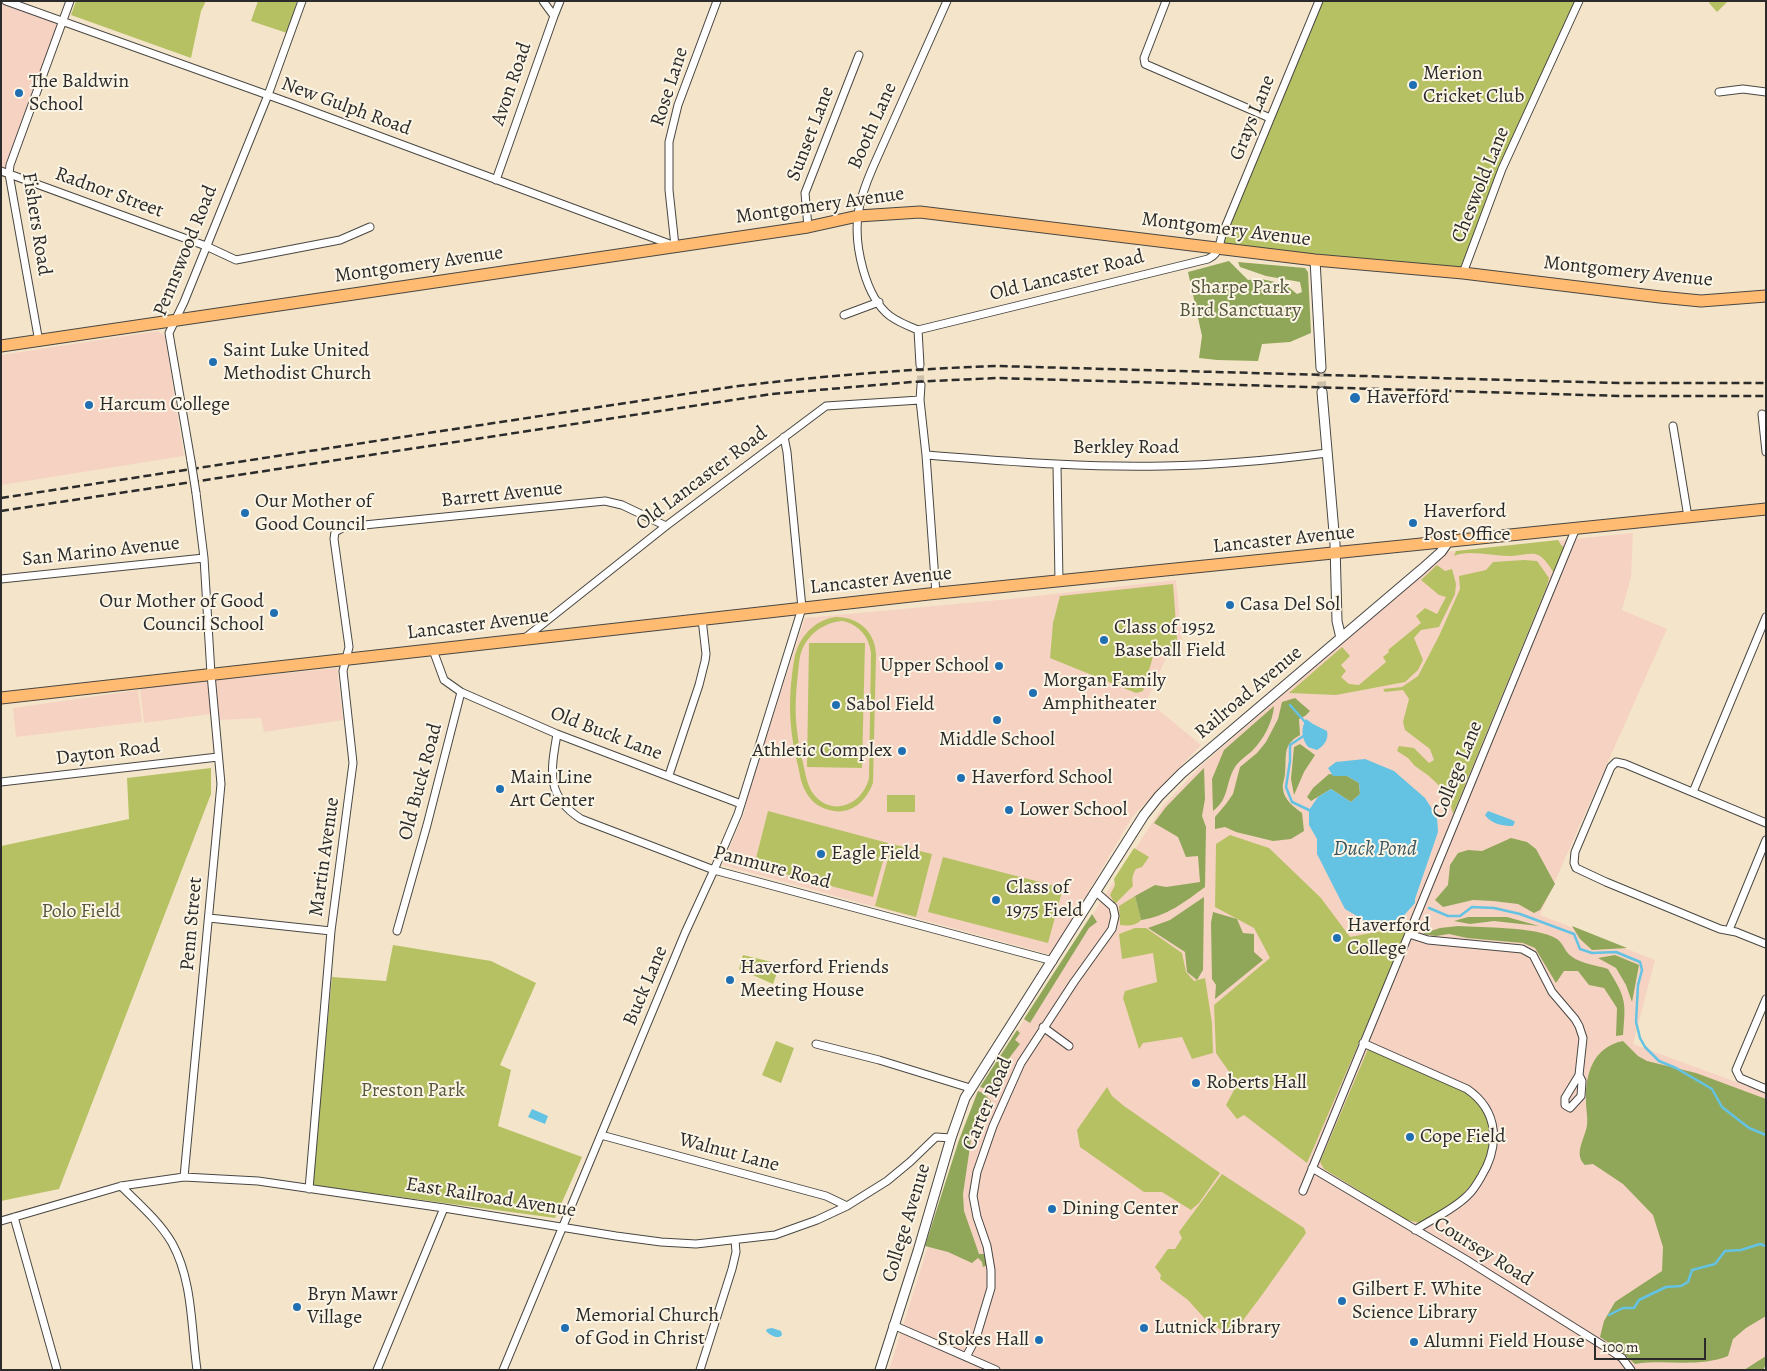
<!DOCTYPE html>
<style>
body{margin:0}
#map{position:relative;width:1767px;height:1371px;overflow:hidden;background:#f4e5ca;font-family:Alegreya,serif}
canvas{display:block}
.frame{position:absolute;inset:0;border:2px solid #2b2b2b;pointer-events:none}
.scale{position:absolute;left:1594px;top:1338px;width:112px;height:22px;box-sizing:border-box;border:2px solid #2b2b2b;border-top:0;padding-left:6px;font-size:15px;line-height:18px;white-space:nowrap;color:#2b2b2b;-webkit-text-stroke:4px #fcf5e5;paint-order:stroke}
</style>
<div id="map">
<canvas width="1767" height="1371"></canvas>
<div class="frame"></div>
<div class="scale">100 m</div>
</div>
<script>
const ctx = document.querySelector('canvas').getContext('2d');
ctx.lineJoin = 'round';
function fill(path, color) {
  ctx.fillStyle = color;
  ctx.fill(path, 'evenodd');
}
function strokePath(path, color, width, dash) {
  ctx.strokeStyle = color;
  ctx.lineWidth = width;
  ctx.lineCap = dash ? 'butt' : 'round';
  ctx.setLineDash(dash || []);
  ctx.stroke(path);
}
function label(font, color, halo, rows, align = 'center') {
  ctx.font = font + ' Alegreya,serif';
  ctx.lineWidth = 4;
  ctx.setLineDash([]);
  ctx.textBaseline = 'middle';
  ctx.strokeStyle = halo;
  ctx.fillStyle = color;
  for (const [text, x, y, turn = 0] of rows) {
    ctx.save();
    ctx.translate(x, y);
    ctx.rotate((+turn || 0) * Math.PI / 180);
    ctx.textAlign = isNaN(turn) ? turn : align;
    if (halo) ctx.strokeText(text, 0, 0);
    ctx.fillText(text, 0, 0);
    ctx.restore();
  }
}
fill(new Path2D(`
 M1 1H6L62 21 9 174 1 171Z
 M158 331 165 336 184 456 1 485V355Z
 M1633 533 1631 577 1622 610 1667 629 1540 915 1655 960 1633 1044 1766 1093V1370H889L976 1094 1163 806 1203 764 1349 638 1444 552Z
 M1176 580 1183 650 1167 656 1147 700 1201 745 1133 816 1051 955 722 865 745 811 747 797 805 618 1010 599Z
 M337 668 343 720 264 732 261 718 219 720 218 713 144 723 140 688Z
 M138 690 142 722 16 737 13 708Z`), '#f6d2c3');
fill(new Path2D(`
 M76 1H206L201 11 191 58 71 15Z
 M258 1H297L287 33 251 21Z
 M1320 1H1579L1502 169 1463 273 1219 248Z
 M1711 1H1728L1717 12 1709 3Z
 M1558 540 1561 545 1564 547 1554 573C1549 566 1544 556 1535 554 1529 553 1519 556 1512 556 1495 557 1469 549 1454 556L1456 551Z
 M1524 560 1537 561 1549 578 1547 586 1453 814 1448 794 1429 776 1415 766 1408 758 1397 751 1399 746 1414 748 1429 763 1434 760 1430 749 1405 730 1403 722 1409 699 1403 690 1385 692 1383 689 1402 687 1418 676 1439 636 1460 589 1459 576 1486 570 1493 562Z
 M1437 565 1445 571 1452 569 1456 584 1455 594 1439 627 1421 630 1414 638 1423 660 1418 670 1405 682 1336 695 1289 693 1342 647 1350 656 1341 665 1346 671 1341 677 1349 684 1359 685 1386 662 1383 657 1389 652 1388 650 1421 623 1416 616 1425 608 1437 614 1446 597 1439 595 1421 580Z
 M1173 584 1178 651 1154 653 1143 691 1136 693 1050 658 1053 623 1060 596Z
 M836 617C859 617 875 632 876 654L873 783C865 804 848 817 826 809 817 806 810 800 806 792 801 784 800 775 798 766 790 735 788 707 792 675 793 667 794 657 797 649 804 632 818 619 836 617ZM843 621C859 625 869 636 871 653L869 778C862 806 830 818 812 792 807 784 805 772 803 763 795 729 794 708 798 673 799 666 799 657 802 650 809 633 825 622 843 621Z
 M809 643H865L862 768 807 767Z
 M211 768V794L59 1189 1 1201V846L129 819 127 778Z
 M887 795H915V812H887Z
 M768 811 888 843 873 897 754 866Z
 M1230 835 1269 848 1321 898 1350 937 1398 928 1412 920 1307 1163 1244 1115 1237 1119 1226 1105 1234 1090 1232 1076 1216 1053 1214 1005 1270 958 1254 928 1215 907 1216 844Z
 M892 844 932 854 916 917 875 906Z
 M1134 848 1149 857 1142 867 1136 869C1132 875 1132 879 1133 886L1115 904 1110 895 1115 885 1114 879Z
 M943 857 1063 888 1048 943 928 912Z
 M1135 896 1141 920C1136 926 1127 926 1120 925L1119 906Z
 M1135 928H1146L1182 953 1186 972 1194 981 1205 978 1212 1023 1213 1053 1192 1059 1182 1037 1143 1043 1139 1049 1123 998 1125 991 1157 982 1153 953 1122 959 1119 934Z
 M393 945 491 961 536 983 500 1065 511 1070 498 1126 582 1157 555 1218 312 1185 332 977 386 981Z
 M743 955 780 964 773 984 739 969Z
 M776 1041 794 1048 781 1083 762 1075Z
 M1368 1049 1457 1086 1473 1097 1484 1112 1490 1127V1147L1482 1168 1471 1185 1458 1199 1420 1223 1407 1220 1324 1169 1320 1162Z
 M1107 1087 1112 1096 1124 1106 1220 1173 1199 1203 1191 1210 1162 1192H1144L1080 1147 1077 1130Z
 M1222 1174 1304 1228 1306 1233 1262 1295 1232 1335H1229L1206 1320 1188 1300 1160 1279 1161 1275 1155 1267 1168 1249H1175L1182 1238 1179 1232Z`), '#b6c163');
fill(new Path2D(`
 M1229 261 1248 280 1261 279 1285 284 1297 294 1302 292 1300 282 1266 276 1240 267 1238 262 1305 268 1308 272 1311 333 1290 342 1262 344 1258 361 1217 360 1199 358 1202 336 1188 272Z
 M1295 698 1310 711 1305 716 1299 719 1300 735C1282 745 1287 755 1285 773 1285 778 1282 784 1283 789 1284 800 1294 807 1302 813L1304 831 1291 839 1273 841 1236 832 1225 827 1215 829V817L1226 804 1233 794 1240 767 1257 753 1266 742 1278 719 1282 702Z
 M1274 706C1273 722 1263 740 1252 751 1246 756 1239 761 1235 767 1225 783 1230 798 1213 811L1212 779 1224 750Z
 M1300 744 1315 755 1304 772 1294 795 1291 779 1294 747Z
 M1204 768 1205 799 1202 816 1206 827 1205 887C1186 901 1166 917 1141 920L1135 896 1155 885 1166 887 1200 882 1198 856 1186 857 1178 837 1154 823 1166 807Z
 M1329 774 1347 776 1359 783 1360 794 1351 802 1331 789 1311 801 1307 797 1313 788Z
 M1511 838 1527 842 1536 849 1555 884 1540 910 1534 913 1518 904 1493 901 1473 900 1443 907 1435 900 1448 885 1450 865 1458 853 1468 850 1482 851Z
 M1204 897 1203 970 1197 980 1187 972 1185 952 1148 928 1170 920Z
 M1213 912 1237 919 1243 933 1254 934V952L1263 960 1215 999 1216 985 1212 979 1211 923Z
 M1092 914 1097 922 1089 928 1030 1023 1024 1019Z
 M1468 917H1507L1539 926 1494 921 1470 924 1454 921Z
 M1458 926C1482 928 1537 926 1557 939 1563 943 1565 952 1571 956 1581 964 1596 965 1608 969 1626 998 1626 1001 1623 1035L1616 1036 1617 1008 1604 988 1589 985 1578 971H1564L1556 983 1535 948 1523 943 1467 938 1449 934 1436 936 1422 934 1440 928Z
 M1572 926 1627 948 1592 950 1580 939Z
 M1615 955 1639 965 1632 1002 1626 985 1616 968 1598 958Z
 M1017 1030 1020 1033 1015 1040 1020 1044 1010 1057 994 1091 980 1087Z
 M1623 1041 1638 1056 1647 1061 1696 1073 1766 1099V1316L1746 1328 1733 1339 1728 1356C1698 1368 1666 1359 1635 1364L1621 1351 1600 1337 1604 1321 1615 1302 1662 1271 1663 1247 1653 1215 1623 1184 1593 1164 1585 1165C1573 1154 1585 1139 1587 1125 1588 1117 1586 1110 1586 1102 1585 1074 1593 1047 1623 1041Z
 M978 1091 983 1093 991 1101 980 1123 972 1133 963 1194 964 1211 979 1254H985L987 1265 983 1267 982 1262 978 1258 972 1263 948 1252 925 1246 959 1140Z
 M1766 1356V1364L1763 1370H1744Z`), '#90a759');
fill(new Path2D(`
 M1306 719 1313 724 1327 731C1329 739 1324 746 1317 750L1308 747C1301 738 1301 728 1306 719Z
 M1365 759 1394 771 1425 798 1437 817 1438 832 1415 899V903L1398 922H1367L1345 909 1317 854V839L1309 825V810L1318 797 1331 789 1351 802 1360 794 1359 783 1347 776H1333L1328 768 1336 762Z
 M1488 811 1512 820 1515 822 1513 826C1503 826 1491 824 1485 815Z
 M532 1109 548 1116 545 1124 528 1117Z
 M772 1328 781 1331 782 1335C778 1340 770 1335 766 1331L767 1329Z`), '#64c2e3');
strokePath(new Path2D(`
 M1290 705 1306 723
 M1305 735 1290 745V761L1286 787 1292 802 1309 810
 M1429 908 1448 916H1460L1472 907 1494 908 1520 914 1574 934 1580 949 1592 953 1616 952 1640 962 1642 970 1638 985 1636 1022 1640 1038 1645 1047 1659 1061 1676 1068 1712 1089 1722 1107 1749 1128 1766 1135
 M1609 1315 1623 1308H1634L1639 1300 1666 1287 1681 1286 1688 1282 1692 1270 1715 1264 1725 1251 1741 1250 1760 1244 1766 1246`), '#64c2e3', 2.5);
strokePath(new Path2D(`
 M920 365 921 385`), '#ccc0aa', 7, [7, 3.5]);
strokePath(new Path2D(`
 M1321 368 1322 392`), '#ccc0aa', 9, [9, 4.5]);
const minor = new Path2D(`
 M6 1 290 103 675 246 669 190V142L678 105 717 1
 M1166 1 1144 58 1145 64 1270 118
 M554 16 560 1
 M1719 92 1743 89 1766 92
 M1 171 206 246 236 260 340 240 370 227
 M496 180 554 16 543 1
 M808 227 805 193 859 55
 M1463 273 1502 169 1579 1
 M844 315 879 302
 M918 330 1208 259C1219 254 1219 246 1222 235L1319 1
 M39 342 9 174 10 165 70 1
 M920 365 918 330C908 326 898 322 890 316 865 297 854 245 858 215 860 198 866 183 873 167L947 1
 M921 385 920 400 926 455 936 594
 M1762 414 1766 452
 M1673 426 1688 517
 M926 455C1005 461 1085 468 1164 466 1219 465 1273 460 1327 453
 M191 461 169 333 184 302 268 95 302 1
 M1057 465 1059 582
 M1 579 204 558
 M525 638 666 526 826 406 920 400
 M461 692 557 734 741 804
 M557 734C551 770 545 796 581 819L714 870 1053 961
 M669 775 699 685 705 661 706 654 702 619
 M1 782 218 757
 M1693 792 1766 617
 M1766 823 1625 764 1616 762 1611 767 1575 852 1574 863 1576 868 1606 882 1720 929 1736 932 1766 944
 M209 918 331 931
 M1729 930 1766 840
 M397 931 427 825 461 692 444 680 433 650
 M1409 934 1428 940 1522 949 1533 955 1552 992 1575 1019 1579 1026 1583 1038 1579 1075 1582 1081 1581 1096 1570 1108 1565 1105V1098L1579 1075
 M1766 999 1736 1070 1740 1078 1766 1089
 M1043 1027 1069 1046
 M1363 1043 1467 1089C1499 1111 1500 1146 1481 1177 1477 1184 1473 1191 1467 1196 1453 1210 1432 1219 1415 1230
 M816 1044 879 1060 970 1088
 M601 1135 826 1196 847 1206
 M1312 1168 1465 1259 1607 1348 1622 1358 1631 1370
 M184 1177 221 784 211 674 204 558 196 493
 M121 1186C139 1204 159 1221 172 1243 193 1281 191 1328 197 1370
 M309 1189 331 931 353 763 343 671 349 647 334 539 335 532 344 527 605 501 622 505 666 526
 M1303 1191 1576 528
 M14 1217 57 1370
 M1 1221 121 1186 184 1177 258 1181 444 1208 616 1236 661 1242 696 1244 775 1235 817 1220 847 1206 887 1181 910 1162 936 1137 951 1138
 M893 1325 996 1370
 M966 1357 976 1338 991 1288V1270L987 1246 977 1217 973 1196 977 1172 993 1126 1021 1063 1074 982 1112 929 1115 916 1113 907 1095 891
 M377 1370 444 1208
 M503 1370 685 933 714 870 738 814 802 608 787 452 784 437
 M700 1370 732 1269 736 1252 735 1240`);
const tertiary = new Path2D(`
 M1315 260 1321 368
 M1322 392 1335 544 1337 621 1341 638
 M880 1370 918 1251 951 1138 965 1098 1144 815 1159 796 1182 773 1422 569 1441 552 1448 542`);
const primary = new Path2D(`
 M1 346 808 227 858 216 920 212 1315 260 1463 273 1660 297 1701 301 1766 296`);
const trunk = new Path2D(`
 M1 698 929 594 1766 509`);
strokePath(minor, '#494743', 9);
strokePath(tertiary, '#494743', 11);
strokePath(primary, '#494743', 13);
strokePath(trunk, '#494743', 13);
strokePath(minor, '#fff', 7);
strokePath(tertiary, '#fff', 9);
strokePath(primary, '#ffbb71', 11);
strokePath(trunk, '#ffbb71', 11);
strokePath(new Path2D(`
 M1 498 731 387C820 376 908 369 997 366L1620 383H1766
 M1 511 772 394 911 382 997 378 1621 396H1766`), '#2b2b2b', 2.5, [8, 4]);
const minorBridge = new Path2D(`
 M191 461 196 493`);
strokePath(minorBridge, '#494743', 9, []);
strokePath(minorBridge, '#fff', 7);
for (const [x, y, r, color] of [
 [1413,85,5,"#1f6fb2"],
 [19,93,5,"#1f6fb2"],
 [213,362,5,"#1f6fb2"],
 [1355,398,6,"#1f6fb2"],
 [89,405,5,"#1f6fb2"],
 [245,513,5,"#1f6fb2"],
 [1413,523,5,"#1f6fb2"],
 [1230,605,5,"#1f6fb2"],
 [274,613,5,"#1f6fb2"],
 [1104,640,5,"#1f6fb2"],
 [999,666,5,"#1f6fb2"],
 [1033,693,5,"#1f6fb2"],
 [836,705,5,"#1f6fb2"],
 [997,720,5,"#1f6fb2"],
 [902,751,5,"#1f6fb2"],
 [961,778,5,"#1f6fb2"],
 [500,789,5,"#1f6fb2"],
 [1009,810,5,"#1f6fb2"],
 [821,854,5,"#1f6fb2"],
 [996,900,5,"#1f6fb2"],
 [1337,938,5,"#1f6fb2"],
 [730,980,5,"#1f6fb2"],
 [1196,1083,5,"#1f6fb2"],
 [1410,1137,5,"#1f6fb2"],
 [1052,1209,5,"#1f6fb2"],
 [1342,1301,5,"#1f6fb2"],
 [297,1307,5,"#1f6fb2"],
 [565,1328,5,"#1f6fb2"],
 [1144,1328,5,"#1f6fb2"],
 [1039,1340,5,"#1f6fb2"],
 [1414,1342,5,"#1f6fb2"]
]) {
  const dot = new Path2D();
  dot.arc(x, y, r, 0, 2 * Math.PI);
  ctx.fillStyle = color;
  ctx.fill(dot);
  strokePath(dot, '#fcf5e5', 2);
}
label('20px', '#2b2b2b', '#fcf5e5', [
 ["Merion",1423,74],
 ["Cricket Club",1423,97],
 ["The Baldwin",29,82],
 ["School",29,105],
 ["Saint Luke United",223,351],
 ["Methodist Church",223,374],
 ["Haverford",1366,398],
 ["Harcum College",99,405],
 ["Our Mother of",255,502],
 ["Good Council",255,525],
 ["Haverford",1423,512],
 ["Post Office",1423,535],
 ["Our Mother of Good",264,602,"right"],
 ["Council School",264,625,"right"],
 ["Casa Del Sol",1240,605],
 ["Class of 1952",1114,628],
 ["Baseball Field",1114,651],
 ["Upper School",989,666,"right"],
 ["Morgan Family",1043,681],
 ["Amphitheater",1043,704],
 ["Sabol Field",846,705],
 ["Middle School",997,740,"center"],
 ["Athletic Complex",892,751,"right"],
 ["Main Line",510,778],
 ["Art Center",510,801],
 ["Haverford School",971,778],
 ["Lower School",1019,810],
 ["Eagle Field",831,854],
 ["Class of",1006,888],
 ["1975 Field",1006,911],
 ["Haverford",1347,926],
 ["College",1347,949],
 ["Haverford Friends",740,968],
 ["Meeting House",740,991],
 ["Roberts Hall",1206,1083],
 ["Cope Field",1420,1137],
 ["Dining Center",1062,1209],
 ["Gilbert F. White",1352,1290],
 ["Science Library",1352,1313],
 ["Bryn Mawr",307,1295],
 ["Village",307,1318],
 ["Memorial Church",575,1316],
 ["of God in Christ",575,1339],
 ["Lutnick Library",1154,1328],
 ["Stokes Hall",1029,1340,"right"],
 ["Alumni Field House",1424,1342]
], 'left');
label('20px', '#2b2b2b', '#fcf5e5', [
 ["Avon Road",512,84,-71],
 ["Rose Lane",670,87,-72],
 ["New Gulph Road",346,107,20],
 ["Grays Lane",1253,118,-68],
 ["Booth Lane",873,126,-66],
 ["Sunset Lane",811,134,-69],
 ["Cheswold Lane",1481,185,-68],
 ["Radnor Street",109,193,20],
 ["Montgomery Avenue",820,206,-8],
 ["Fishers Road",36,224,81],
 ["Montgomery Avenue",1226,230,7],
 ["Pennswood Road",186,251,-68],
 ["Montgomery Avenue",419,265,-8],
 ["Montgomery Avenue",1628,272,6],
 ["Old Lancaster Road",1067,276,-14],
 ["Berkley Road",1126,448],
 ["Old Lancaster Road",702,479,-37],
 ["Barrett Avenue",502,495,-6],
 ["Lancaster Avenue",1284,540,-6],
 ["San Marino Avenue",101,552,-6],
 ["Lancaster Avenue",881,581,-6],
 ["Lancaster Avenue",478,625,-7],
 ["Railroad Avenue",1249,693,-40],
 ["Old Buck Lane",606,734,21],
 ["Dayton Road",108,753,-7],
 ["College Lane",1458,770,-68],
 ["Old Buck Road",421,782,-75],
 ["Martin Avenue",325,857,-82],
 ["Panmure Road",772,868,15],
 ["Penn Street",192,924,-85],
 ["Buck Lane",646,986,-67],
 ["Carter Road",988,1104,-67],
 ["Walnut Lane",729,1153,15],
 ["East Railroad Avenue",491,1198,9],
 ["College Avenue",907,1223,-73],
 ["Coursey Road",1483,1252,32]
]);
label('20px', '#55583c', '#fcf5e5', [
 ["Sharpe Park",1240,288],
 ["Bird Sanctuary",1240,311],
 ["Polo Field",81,912],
 ["Preston Park",413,1091]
]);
label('italic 21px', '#3c5862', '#fcf5e5', [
 ["Duck Pond",1375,850]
]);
</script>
